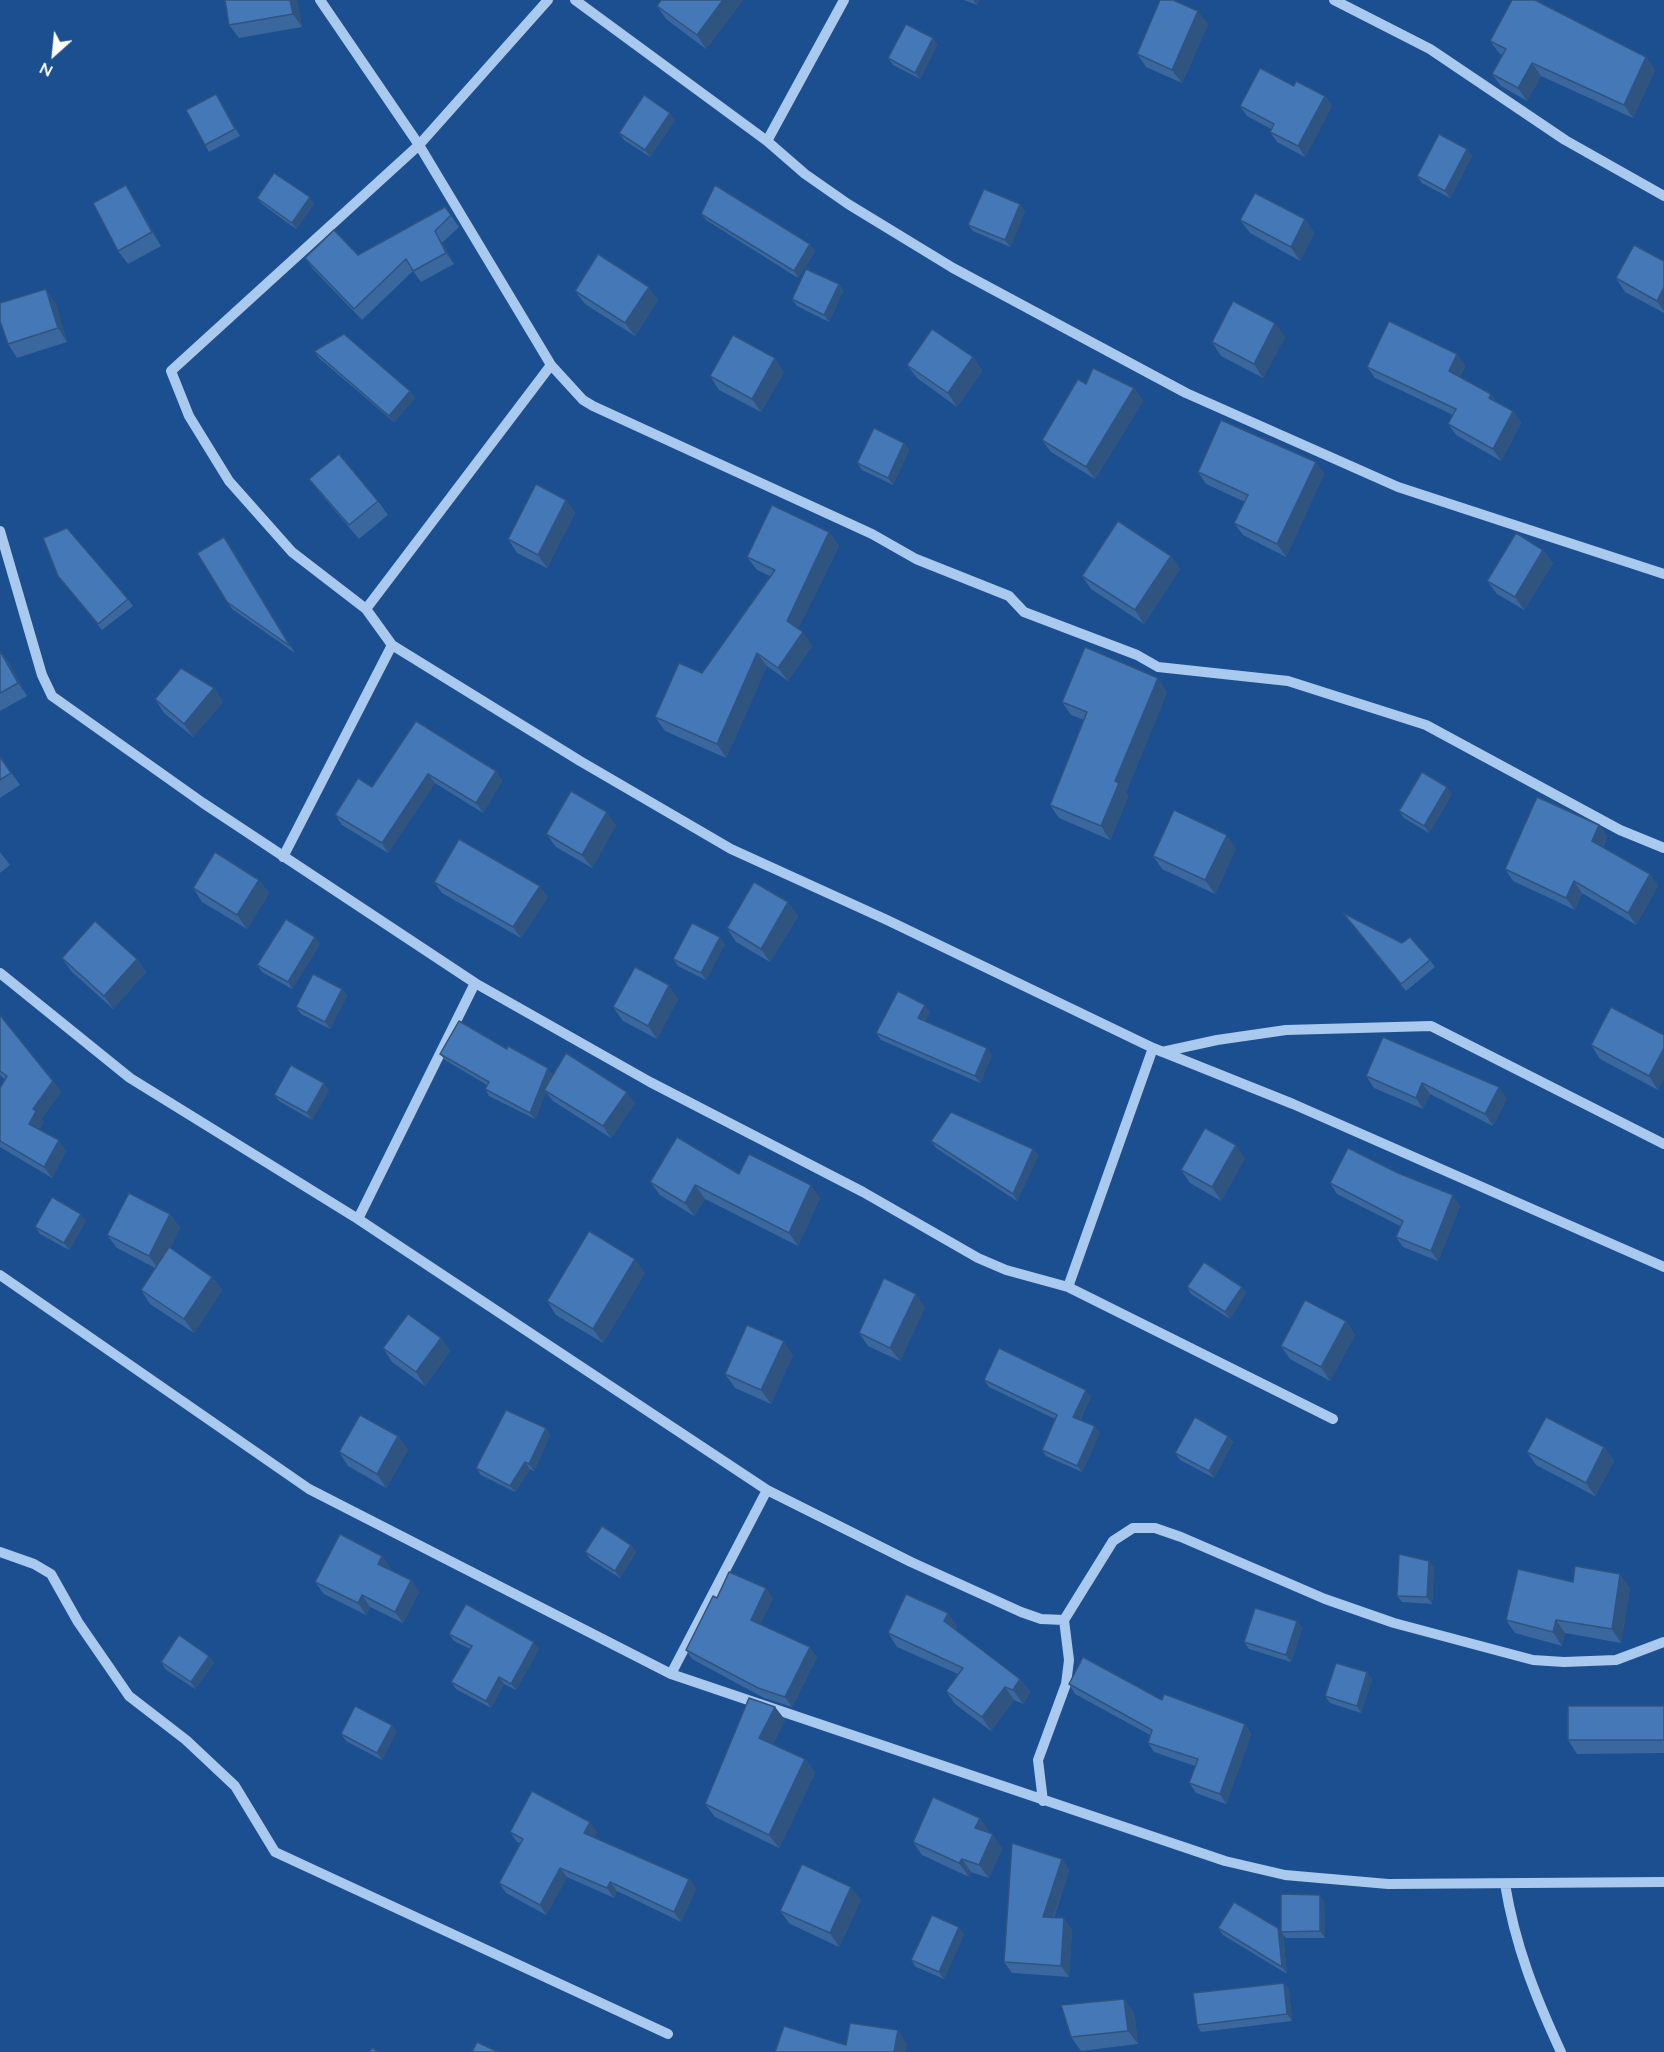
<!DOCTYPE html>
<style>
body{margin:0}
#map{position:relative;width:1664px;height:2052px;overflow:hidden;background:#1b4f8f;font-family:Lato,sans-serif}
canvas{display:block}
.north{position:absolute;left:24px;top:24px;width:60px;height:60px;-webkit-text-stroke:4px #1b4f8f;paint-order:stroke;rotate:207deg;font-size:16px;font-weight:700;line-height:24px;text-align:center;color:#fff}
.north::after{content:'';display:block;margin:auto;width:21px;height:27px;background:#fff;clip-path:polygon(50% 0,100% 100%,50% 72%,0 100%)}
</style>
<div id="map">
<canvas width="1664" height="2052"></canvas>
<div class="north">N</div>
</div>
<script>
const ctx = document.querySelector('canvas').getContext('2d');
ctx.lineJoin = 'round';
function strokePath(path, color, width, dash) {
  ctx.strokeStyle = color;
  ctx.lineWidth = width;
  ctx.lineCap = dash ? 'butt' : 'round';
  ctx.setLineDash(dash || []);
  ctx.stroke(path);
}
function fill(path, color) {
  ctx.fillStyle = color;
  ctx.fill(path, 'evenodd');
}
strokePath(new Path2D(`
 M320 0 419 145 551 365 583 400 593 406 872 534 916 559 1009 596 1024 612 1137 655 1158 667 1288 681 1426 725 1620 830 1664 848
 M548 0 419 145 171 371 189 416 229 481 292 552 366 609 392 645 580 761 731 849 887 920 1153 1048 1293 1104 1664 1267
 M575 0 767 141 805 174 848 204 953 268 1143 370 1186 393 1398 487 1664 574
 M1334 0 1430 49 1565 140 1664 196
 M767 141 844 0
 M0 531 42 675 52 696 203 803 475 983 650 1082 863 1192 978 1258 1006 1270 1068 1287 1333 1419
 M366 609 551 365
 M283 857 392 645
 M0 973 130 1078 358 1219 767 1490 911 1562 1021 1612 1041 1619 1064 1620
 M358 1219 475 983
 M0 1275 309 1489 671 1674 1225 1861 1285 1875 1388 1884 1664 1882
 M1068 1287 1153 1048 1162 1052 1217 1040 1286 1030 1431 1026 1664 1144
 M0 1552 34 1564 51 1574 78 1622 129 1696 186 1740 235 1786 275 1852 668 2034
 M671 1674 767 1490
 M1043 1801 1038 1760 1066 1684 1069 1660 1064 1620 1113 1541 1133 1528H1155L1181 1537 1325 1599 1394 1623 1533 1660 1564 1662 1616 1660 1664 1642
 M1505 1884C1515 1945 1535 1996 1561 2052`), '#a9c9ee', 10);
fill(new Path2D(`
 M297 0 302 27 239 38 229 25Z
 M743 0 706 49 666 19 657 6Z
 M964 0H979L977 5Z
 M1208 24 1182 83 1146 67 1137 54Z
 M933 38 937 45 920 79 893 65 888 58Z
 M1490 41 1646 57 1655 70 1633 118 1541 76 1527 101 1501 86 1492 74 1502 55 1499 53Z
 M1294 86 1325 96 1332 106 1305 157 1277 142 1270 132 1271 129 1247 116 1240 106Z
 M220 100 240 136 209 152 205 145Z
 M675 120 650 157 624 140 619 133Z
 M1467 149 1472 156 1450 198 1422 183 1417 176Z
 M257 198 314 204 296 229 262 204Z
 M135 199 161 246 128 264 118 251Z
 M445 207 459 227 442 243 454 264 421 282 413 271 362 320 313 269 305 258 358 255Z
 M1025 211 1010 247 973 231 968 225Z
 M701 214 810 244 815 251 798 278 706 220Z
 M1305 219 1314 233 1300 261 1250 233 1240 220Z
 M1664 261V313L1625 292 1616 278Z
 M839 284 843 291 829 322 797 306 792 299Z
 M575 291 658 300 635 336 585 304Z
 M55 302 67 342 17 358 8 344Z
 M1285 337 1263 378 1221 356 1212 342Z
 M314 351 410 391 415 398 394 422 319 358Z
 M1457 354 1465 366 1460 376 1497 402 1513 411 1521 423 1501 461 1456 435 1448 424 1453 415 1375 378 1367 367Z
 M973 357 982 371 957 407 917 378 907 365Z
 M784 372 761 412 719 390 710 376Z
 M1086 384 1134 388 1143 401 1095 479 1051 452 1042 440Z
 M904 443 909 450 893 485 862 470 857 463Z
 M1316 462 1324 474 1286 557 1243 535 1234 523 1245 502 1206 484 1198 472Z
 M309 479 378 501 388 515 359 539 319 492Z
 M566 500 575 513 547 568 517 553 508 539Z
 M829 532 839 546 798 629 812 646 788 681 767 666 726 758 665 731 655 717 702 673 770 576 757 570 747 557Z
 M224 537 229 544 295 653 232 609 227 602Z
 M1543 550 1553 563 1524 610 1497 594 1487 581Z
 M1171 556 1180 569 1144 624 1091 589 1082 576Z
 M58 576 128 599 133 606 102 630Z
 M0 651 9 663 27 696 0 711Z
 M214 688 223 702 193 737 164 713 155 699Z
 M1167 692 1126 792 1128 797 1110 840 1059 818 1050 805 1084 720 1071 715 1062 702Z
 M416 721 496 771 502 781 483 813 435 783 388 853 342 825 335 815 372 787Z
 M0 756 20 785 0 798Z
 M1452 794 1429 833 1404 818 1399 811Z
 M616 825 592 868 556 847 546 834Z
 M1599 825 1607 837 1603 848 1658 886 1636 925 1582 893 1575 910 1513 881 1505 869Z
 M1236 849 1215 894 1162 869 1153 856Z
 M0 852 10 865 0 873Z
 M259 880 269 893 247 929 202 902 193 888Z
 M434 882 548 897 521 938 442 893Z
 M1343 913 1402 943 1430 960 1435 967 1406 991Z
 M798 916 770 962 736 942 727 928Z
 M320 944 292 989 262 972 257 965Z
 M725 944 706 980 678 966 673 959Z
 M62 958 137 959 146 972 113 1009 71 971Z
 M342 989 347 996 330 1029 301 1014 296 1007Z
 M678 999 657 1039 623 1021 613 1007Z
 M1611 1007 1658 1090 1600 1059 1591 1045Z
 M930 1012 925 1021 992 1055 980 1083 881 1040 876 1033Z
 M0 1015 53 1081 61 1092 41 1119 44 1122 39 1130 66 1151 52 1178 0 1147V1088L5 1080 0 1075Z
 M1383 1037 1507 1098 1493 1126 1430 1094 1423 1109 1374 1088 1366 1076Z
 M440 1054 553 1075 635 1103 611 1138 553 1101 546 1092 535 1119 489 1096 485 1089 487 1085 445 1060Z
 M329 1090 312 1120 279 1101 274 1095Z
 M931 1141 1033 1149 1038 1156 1017 1201 936 1148Z
 M1245 1158 1221 1201 1190 1183 1181 1170Z
 M739 1174 820 1198 798 1246 705 1199 694 1216 660 1195 650 1182Z
 M1330 1183 1460 1206 1438 1261 1403 1247 1396 1237 1400 1226 1337 1194Z
 M170 1214 180 1228 170 1248 212 1277 222 1290 194 1333 150 1304 141 1290 155 1268 117 1248 107 1235Z
 M86 1221 69 1250 40 1234 35 1227Z
 M645 1273 603 1343 556 1315 547 1301Z
 M1187 1287H1242L1246 1293 1230 1319 1191 1294Z
 M925 1307 900 1361 868 1346 859 1333Z
 M1346 1321 1355 1335 1330 1381 1290 1359 1281 1346Z
 M441 1338 450 1351 425 1386 392 1362 383 1348Z
 M793 1355 771 1404 735 1388 725 1374Z
 M984 1380 1091 1397 1080 1420 1100 1433 1082 1472 1046 1456 1042 1450 1055 1419 989 1387Z
 M546 1428 550 1435 534 1471 530 1469 515 1492 481 1475 476 1468Z
 M398 1436 408 1450 386 1488 348 1466 339 1452Z
 M1228 1436 1233 1442 1214 1478 1180 1460 1175 1453Z
 M1604 1447 1614 1461 1595 1496 1536 1465 1527 1452Z
 M631 1545 636 1552 620 1578 590 1559 585 1552Z
 M1429 1561 1434 1567 1432 1604 1402 1602 1397 1596Z
 M390 1567 389 1569 411 1580 419 1592 403 1623 370 1607 366 1615 324 1594 315 1582Z
 M1573 1582 1630 1588 1621 1643 1565 1633 1562 1646 1515 1633 1506 1620Z
 M717 1598H773L760 1624 817 1657 792 1707 764 1698 692 1659 686 1650Z
 M1297 1621 1302 1628 1291 1662 1249 1649 1244 1642Z
 M957 1626 955 1630 1020 1679 1030 1692 1023 1704 1014 1700 991 1731 955 1704 946 1691 958 1674 897 1647 888 1633Z
 M449 1634 539 1649 516 1690 504 1684 491 1708 456 1689 451 1682 470 1649 454 1641Z
 M209 1656 214 1663 195 1689 165 1669 161 1662Z
 M1372 1679 1361 1713 1330 1703 1325 1696Z
 M1069 1684 1162 1700 1245 1724 1251 1734 1226 1804 1196 1793 1189 1783 1195 1766 1154 1752 1148 1743 1150 1735 1075 1694Z
 M1664 1706V1753L1577 1754 1568 1740Z
 M775 1707 785 1720 773 1744 805 1759 815 1773 779 1848 715 1817 705 1804Z
 M392 1725 396 1732 382 1760 346 1741 341 1734Z
 M510 1832H597L594 1837 689 1879 696 1889 681 1922 617 1891 614 1898 567 1877 546 1915 506 1893 499 1883 520 1843 517 1842Z
 M990 1832 989 1833 1002 1848 989 1878 971 1872 969 1877 922 1855 913 1842Z
 M1062 1859 1069 1870 1054 1918 1072 1929 1069 1977 1012 1973 1004 1962Z
 M861 1900 839 1947 790 1924 780 1911Z
 M1324 1901 1325 1938H1286L1281 1932Z
 M1218 1928 1283 1935 1287 1974 1223 1935Z
 M964 1934 944 1979 916 1967 911 1960Z
 M1284 1983 1289 1990 1292 2021 1201 2032 1197 2025Z
 M1134 2012 1138 2044 1081 2051 1071 2037Z`), '#3a679d');
fill(new Path2D(`
 M290 0H297L302 27 293 14Z
 M723 0H743L706 49 697 35Z
 M973 0H979L977 5Z
 M1198 11 1208 24 1182 83 1172 70Z
 M933 38 937 45 920 79 915 73Z
 M1646 57 1655 70 1633 118 1624 105Z
 M1532 63 1541 76 1527 101 1518 88Z
 M216 94 220 100 240 136 235 129Z
 M1325 96 1332 106 1305 157 1298 146Z
 M670 113 675 120 650 157 645 150Z
 M1467 149 1472 156 1450 198 1445 191Z
 M126 185 135 199 161 246 152 232Z
 M310 197 314 204 296 229 292 223Z
 M1020 204 1025 211 1010 247 1005 240Z
 M1305 219 1314 233 1300 261 1291 247Z
 M435 231 442 243 454 264 446 253Z
 M810 244 815 251 798 278 794 271Z
 M839 284 843 291 829 322 824 315Z
 M649 287 658 300 635 336 625 323Z
 M1664 287V311L1657 301Z
 M46 289 55 302 67 342 58 328Z
 M1275 323 1285 337 1263 378 1254 364Z
 M1457 354 1465 366 1457 382 1449 371Z
 M973 357 982 371 957 407 948 393Z
 M775 358 784 372 761 412 752 399Z
 M1134 388 1143 401 1095 479 1086 467Z
 M410 391 415 398 394 422 389 416Z
 M1491 394 1499 405 1489 398Z
 M1513 411 1521 423 1501 461 1493 449Z
 M904 443 909 450 893 485 888 478Z
 M1316 462 1324 474 1286 557 1277 544Z
 M566 500 575 513 547 568 538 555Z
 M829 532 839 546 796 634 787 621Z
 M224 537 229 544 295 653 290 646Z
 M1543 550 1553 563 1524 610 1515 597Z
 M1171 556 1180 569 1144 624 1135 610Z
 M803 632 812 646 788 681 778 668Z
 M0 651 9 663 27 696 18 683Z
 M757 653 767 666 726 758 717 744Z
 M1158 678 1167 692 1126 792 1128 797 1110 840 1101 826 1115 781Z
 M214 688 223 702 193 737 184 724Z
 M496 771 502 781 483 813 476 803Z
 M428 774 435 783 388 853 382 843Z
 M1447 787 1452 794 1429 833 1424 826Z
 M607 812 616 825 592 868 582 855Z
 M1599 825 1607 837 1600 853 1592 841Z
 M1227 835 1236 849 1215 894 1205 880Z
 M1650 874 1658 886 1636 925 1628 913Z
 M259 880 269 893 247 929 237 915Z
 M1574 881 1582 893 1575 910 1566 898Z
 M540 886 548 897 521 938 513 927Z
 M788 902 798 916 770 962 761 949Z
 M315 937 320 944 292 989 288 982Z
 M720 937 725 944 706 980 701 973Z
 M137 959 146 972 113 1009 104 996Z
 M669 985 678 999 657 1039 648 1026Z
 M342 989 347 996 330 1029 325 1022Z
 M925 1005 930 1012 923 1025 918 1018Z
 M987 1048 992 1055 980 1083 975 1076Z
 M1664 1048V1079L1658 1090 1649 1076Z
 M548 1068 553 1075 544 1090 546 1092 535 1119 530 1113Z
 M53 1081 61 1092 41 1119 44 1122 36 1135 29 1124 33 1109Z
 M324 1083 329 1090 312 1120 307 1113Z
 M1422 1083 1430 1094 1423 1109 1416 1098Z
 M1499 1087 1507 1098 1493 1126 1485 1114Z
 M627 1092 635 1103 611 1138 603 1126Z
 M59 1140 66 1151 52 1178 44 1167Z
 M1236 1145 1245 1158 1221 1201 1212 1187Z
 M1033 1149 1038 1156 1017 1201 1013 1194Z
 M695 1185 705 1199 694 1216 685 1203Z
 M811 1185 820 1198 798 1246 789 1233Z
 M1453 1195 1460 1206 1438 1261 1431 1251Z
 M81 1214 86 1221 69 1250 64 1243Z
 M170 1214 180 1228 159 1270 149 1256Z
 M635 1259 645 1273 603 1343 593 1329Z
 M212 1277 222 1290 194 1333 184 1319Z
 M1242 1287 1246 1293 1230 1319 1225 1312Z
 M916 1294 925 1307 900 1361 890 1348Z
 M1346 1321 1355 1335 1330 1381 1321 1367Z
 M441 1338 450 1351 425 1386 416 1372Z
 M784 1341 793 1355 771 1404 761 1390Z
 M1086 1390 1091 1397 1078 1423 1073 1417Z
 M1095 1426 1100 1433 1082 1472 1077 1466Z
 M546 1428 550 1435 534 1471 529 1464Z
 M398 1436 408 1450 386 1488 377 1474Z
 M1228 1436 1233 1442 1214 1478 1209 1471Z
 M1604 1447 1614 1461 1595 1496 1586 1483Z
 M525 1462 530 1469 515 1492 510 1486Z
 M631 1545 636 1552 620 1578 615 1571Z
 M382 1556 390 1567 386 1575 378 1564Z
 M1429 1561 1434 1567 1432 1604 1427 1597Z
 M1620 1574 1630 1588 1621 1643 1612 1629Z
 M411 1580 419 1592 403 1623 395 1612Z
 M766 1588 773 1598 758 1629 751 1620Z
 M362 1595 370 1607 366 1615 358 1603Z
 M948 1613 957 1626 953 1635 944 1621Z
 M1556 1620 1565 1633 1562 1646 1553 1632Z
 M1297 1621 1302 1628 1291 1662 1286 1655Z
 M534 1642 539 1649 516 1690 511 1684Z
 M810 1647 817 1657 792 1707 785 1697Z
 M209 1656 214 1663 195 1689 191 1682Z
 M1367 1672 1372 1679 1361 1713 1357 1706Z
 M499 1677 504 1684 491 1708 486 1701Z
 M1020 1679 1030 1692 1023 1704 1013 1690Z
 M1005 1687 1014 1700 991 1731 982 1717Z
 M775 1707 785 1720 769 1752 759 1738Z
 M1245 1724 1251 1734 1226 1804 1220 1794Z
 M392 1725 396 1732 382 1760 377 1753Z
 M805 1759 815 1773 779 1848 769 1835Z
 M980 1818 990 1832 985 1842 975 1828Z
 M590 1822 597 1832 591 1843 584 1833Z
 M993 1834 1002 1848 989 1878 979 1865Z
 M962 1859 971 1872 969 1877 959 1863Z
 M1062 1859 1069 1870 1050 1928 1043 1917Z
 M560 1868 567 1877 546 1915 540 1905Z
 M689 1879 696 1889 681 1922 674 1912Z
 M610 1882 617 1891 614 1898 607 1888Z
 M851 1887 861 1900 839 1947 830 1933Z
 M1320 1895 1324 1901 1325 1938 1320 1931Z
 M1064 1918 1072 1929 1069 1977 1061 1966Z
 M959 1927 964 1934 944 1979 939 1972Z
 M1278 1928 1283 1935 1287 1974 1282 1967Z
 M1284 1983 1289 1990 1292 2021 1287 2014Z
 M1124 1999 1134 2012 1138 2044 1128 2031Z
 M898 2030 907 2044 906 2052H894Z`), '#305480');
const building = new Path2D(`
 M225 0H290L293 14 229 25Z
 M661 0H723L697 35 657 6Z
 M1160 0H1173L1198 11 1172 70 1137 54Z
 M1512 0H1535L1646 57 1624 105 1532 63 1518 88 1492 74 1506 49 1490 41Z
 M906 24 933 38 915 73 888 58Z
 M1260 68 1294 86 1296 81 1325 96 1298 146 1270 132 1274 124 1240 106Z
 M216 94 235 129 205 145 186 110Z
 M644 95 670 113 645 150 619 133Z
 M1439 134 1467 149 1445 191 1417 176Z
 M274 173 310 197 292 223 257 198Z
 M126 185 152 232 118 251 93 203Z
 M715 185 810 244 794 271 701 214Z
 M984 189 1020 204 1005 240 968 225Z
 M1255 193 1305 219 1291 247 1240 220Z
 M445 207 451 215 435 231 446 253 413 271 406 259 354 309 305 258 334 230 358 255Z
 M1634 245 1664 261V287L1657 301 1616 278Z
 M598 254 649 287 625 323 575 291Z
 M806 269 839 284 824 315 792 299Z
 M46 289 58 328 8 344 0 321V303Z
 M1233 301 1275 323 1254 364 1212 342Z
 M1389 321 1457 354 1449 371 1491 394 1489 398 1513 411 1493 449 1448 424 1456 409 1367 367Z
 M932 329 973 357 948 393 907 365Z
 M344 334 410 391 389 416 314 351Z
 M733 335 775 358 752 399 710 376Z
 M1093 368 1134 388 1086 467 1042 440 1078 379 1086 384Z
 M1221 420 1316 462 1277 544 1234 523 1248 495 1198 472Z
 M874 428 904 443 888 478 857 463Z
 M339 454 378 501 349 525 309 479Z
 M536 484 566 500 538 555 508 539Z
 M772 505 829 532 787 621 803 632 778 668 757 653 717 744 655 717 679 663 702 673 775 570 747 557Z
 M1118 521 1171 556 1135 610 1082 576Z
 M67 528 128 599 98 624 58 576 43 538Z
 M1516 533 1543 550 1515 597 1487 581Z
 M224 537 290 646 227 602 197 553Z
 M1085 647 1158 678 1115 781 1119 783 1101 826 1050 805 1087 712 1062 702Z
 M0 651 18 683 0 693Z
 M181 668 214 688 184 724 155 699Z
 M416 721 496 771 476 803 428 774 382 843 335 815 358 778 372 787Z
 M0 757 11 773 0 780Z
 M1422 772 1447 787 1424 826 1399 811Z
 M571 791 607 812 582 855 546 834Z
 M1537 797 1599 825 1592 841 1650 874 1628 913 1574 881 1566 898 1505 869Z
 M1174 810 1227 835 1205 880 1153 856Z
 M459 839 540 886 513 927 434 882Z
 M215 852 259 880 237 915 193 888Z
 M754 882 788 902 761 949 727 928Z
 M1343 913 1402 943 1410 937 1430 960 1401 984Z
 M286 919 315 937 288 982 257 965Z
 M95 921 137 959 104 996 62 958Z
 M692 923 720 937 701 973 673 959Z
 M635 967 669 985 648 1026 613 1007Z
 M313 974 342 989 325 1022 296 1007Z
 M898 991 925 1005 918 1018 987 1048 975 1076 876 1033Z
 M1611 1007 1664 1035V1048L1649 1076 1591 1045Z
 M0 1015 53 1081 33 1109 36 1111 29 1124 59 1140 44 1167 0 1141V1088L7 1076 0 1071Z
 M459 1021 507 1049 508 1046 548 1068 530 1113 485 1089 489 1082 440 1054Z
 M1383 1037 1499 1087 1485 1114 1422 1083 1416 1098 1366 1076Z
 M566 1053 627 1092 603 1126 544 1090Z
 M291 1065 324 1083 307 1113 274 1095Z
 M951 1112 1033 1149 1013 1194 931 1141Z
 M1205 1128 1236 1145 1212 1187 1181 1170Z
 M677 1137 739 1174 749 1154 811 1185 789 1233 695 1185 685 1203 650 1182Z
 M1348 1148 1398 1173 1453 1195 1431 1251 1396 1237 1403 1221 1330 1183Z
 M129 1193 170 1214 149 1256 107 1235Z
 M52 1197 81 1214 64 1243 35 1227Z
 M589 1231 635 1259 593 1329 547 1301Z
 M169 1247 212 1277 184 1319 141 1290Z
 M1204 1262 1242 1287 1225 1312 1187 1287Z
 M884 1278 916 1294 890 1348 859 1333Z
 M1305 1300 1346 1321 1321 1367 1281 1346Z
 M408 1314 441 1338 416 1372 383 1348Z
 M747 1325 784 1341 761 1390 725 1374Z
 M999 1348 1086 1390 1073 1417 1095 1426 1077 1466 1042 1450 1057 1415 984 1380Z
 M506 1410 546 1428 529 1464 525 1462 510 1486 476 1468Z
 M360 1415 398 1436 377 1474 339 1452Z
 M1195 1417 1228 1436 1209 1471 1175 1453Z
 M1546 1417 1604 1447 1586 1483 1527 1452Z
 M602 1526 631 1545 615 1571 585 1552Z
 M340 1534 382 1556 378 1564 411 1580 395 1612 362 1595 358 1603 315 1582Z
 M1399 1554 1429 1561 1427 1597 1397 1596Z
 M1575 1566 1620 1574 1612 1629 1556 1620 1553 1632 1506 1620 1518 1569 1573 1582Z
 M729 1572 766 1588 751 1620 810 1647 785 1697 758 1688 686 1650 713 1596 717 1598Z
 M906 1594 948 1613 944 1621 1020 1679 1013 1690 1005 1687 982 1717 946 1691 963 1668 888 1633Z
 M466 1604 534 1642 511 1684 499 1677 486 1701 451 1682 472 1646 449 1634Z
 M1255 1608 1297 1621 1286 1655 1244 1642Z
 M179 1635 209 1656 191 1682 161 1662Z
 M1083 1657 1162 1700 1164 1694 1245 1724 1220 1794 1189 1783 1198 1759 1148 1743 1152 1730 1069 1684Z
 M1336 1663 1367 1672 1357 1706 1325 1696Z
 M749 1698 775 1707 759 1738 805 1759 769 1835 705 1804Z
 M355 1706 392 1725 377 1753 341 1734Z
 M1568 1706H1664V1740H1568Z
 M532 1791 590 1822 584 1833 689 1879 674 1912 610 1882 607 1888 560 1868 540 1905 499 1883 523 1839 510 1832Z
 M933 1797 980 1818 975 1828 993 1834 979 1865 962 1859 959 1863 913 1842Z
 M1012 1843 1062 1859 1043 1917 1064 1918 1061 1966 1004 1962Z
 M802 1864 851 1887 830 1933 780 1911Z
 M1281 1894 1320 1895V1931L1281 1932Z
 M1234 1902 1278 1928 1282 1967 1218 1928Z
 M932 1915 959 1927 939 1972 911 1960Z
 M1284 1983 1287 2014 1197 2025 1193 1993Z
 M1124 1999 1128 2031 1071 2037 1061 2005Z
 M850 2023 898 2030 894 2052H775L784 2026 846 2045Z
 M477 2042 498 2052H472Z
 M372 2048 379 2052H369Z`);
fill(building, '#4478b7');
strokePath(building, '#305480', 1.5);
</script>
